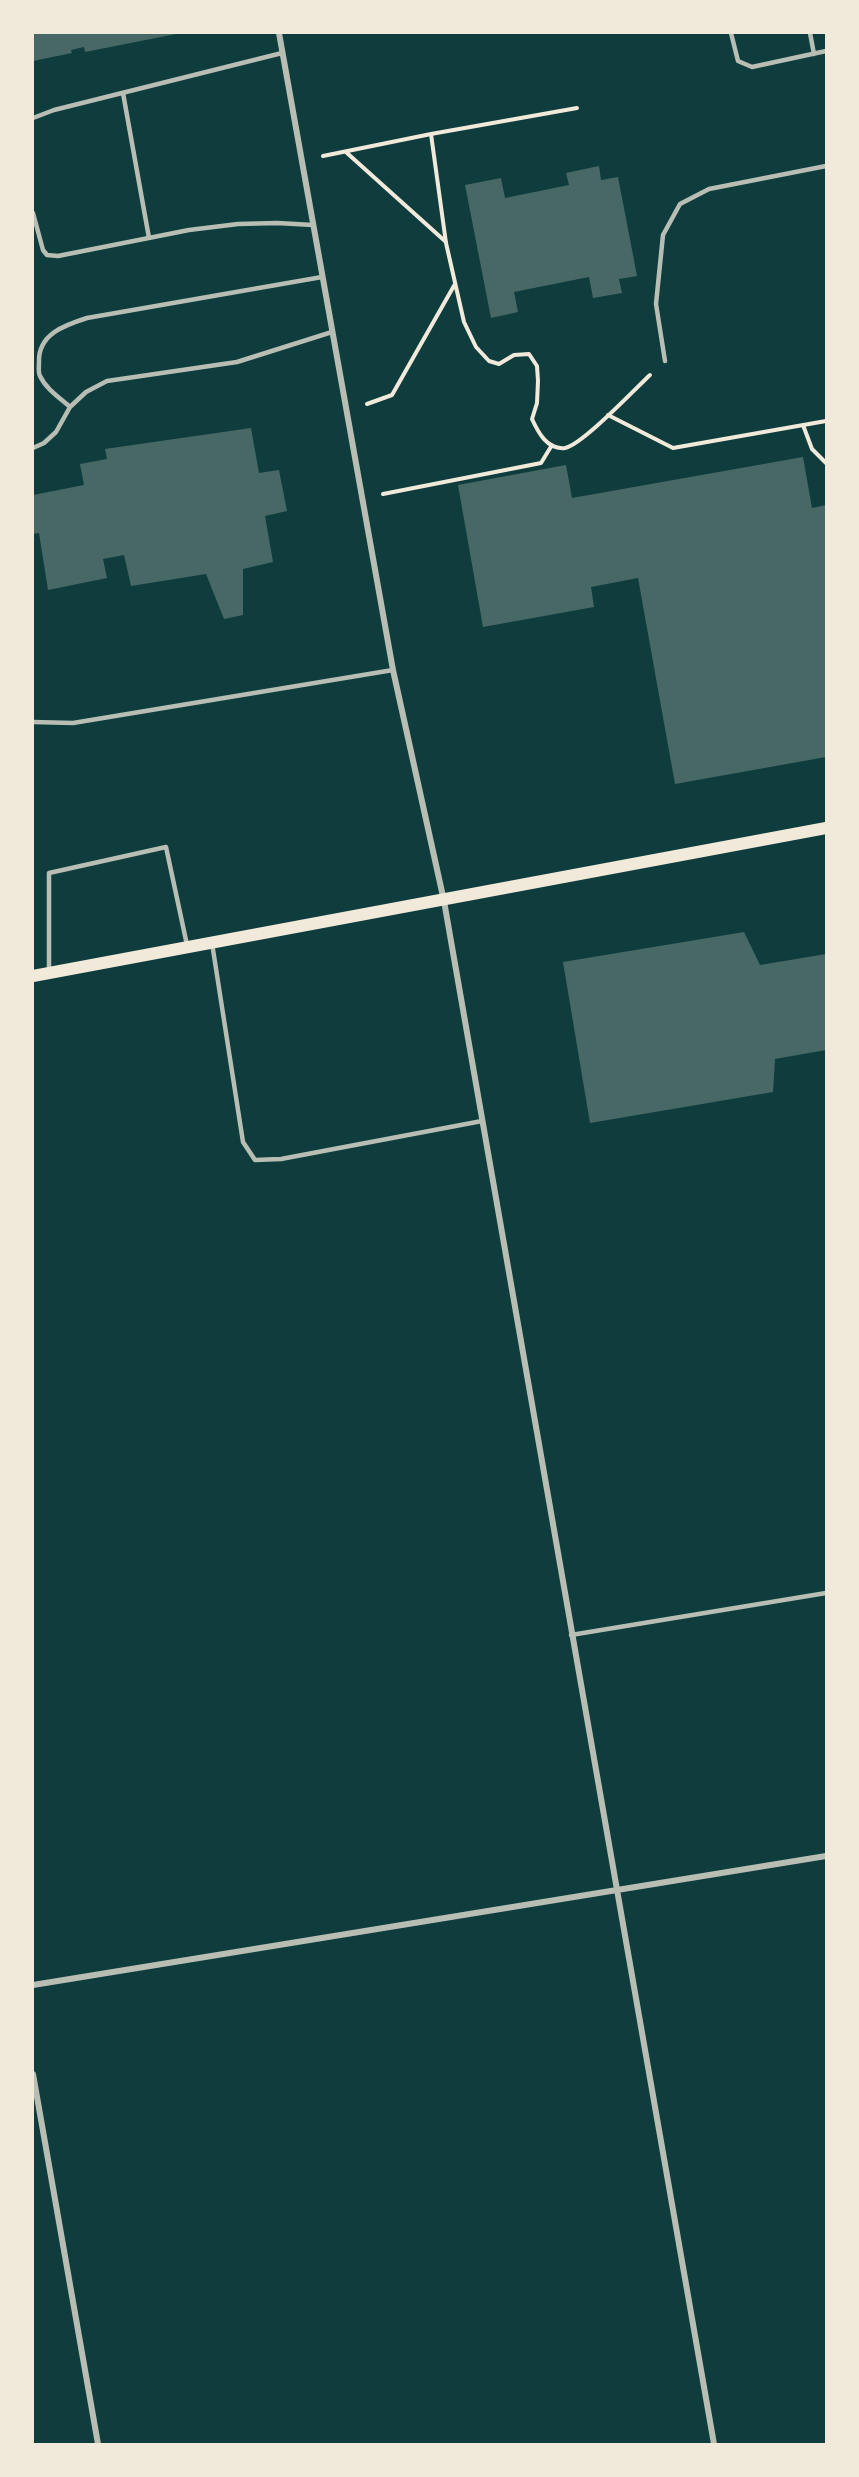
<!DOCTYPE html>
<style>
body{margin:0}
#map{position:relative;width:859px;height:2477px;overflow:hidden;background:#0f3d3e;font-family:"PT Sans",sans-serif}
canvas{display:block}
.frame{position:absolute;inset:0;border:34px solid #f1e9da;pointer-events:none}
</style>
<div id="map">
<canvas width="859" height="2477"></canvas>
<div class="frame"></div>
</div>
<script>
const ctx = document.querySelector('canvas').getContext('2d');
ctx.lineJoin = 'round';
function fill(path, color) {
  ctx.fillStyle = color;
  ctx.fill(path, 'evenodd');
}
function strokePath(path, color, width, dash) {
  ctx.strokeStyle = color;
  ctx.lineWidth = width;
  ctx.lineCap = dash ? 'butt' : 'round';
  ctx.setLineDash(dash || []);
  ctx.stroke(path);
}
fill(new Path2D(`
 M33 33H176V34L85 52 84 47 71 50 72 53 33 61Z
 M599 166 601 180 618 177 637 276 619 279 622 293 593 298 589 277 514 292 518 312 491 318 465 185 501 178 505 198 569 185 566 173Z
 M251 428 259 473 279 470 287 511 265 516 273 562 243 569V615L224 619 206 574 131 586 124 555 103 559 107 578 48 590 39 533 33 534V495L84 485 80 464 107 459 105 449Z
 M803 457 812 508 826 505V757L675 784 638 578 591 587 594 607 483 627 458 485 566 465 572 498Z
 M744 932 760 965 826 954V1050L775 1059 773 1092 590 1123 563 962Z`), '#486865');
strokePath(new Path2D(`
 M431 134 446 243 464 322 476 347 489 361 499 364 514 355 529 354 537 366 538 381 537 403 532 419C538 432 547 450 565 448 582 445 635 389 650 375
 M347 153 446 242
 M323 156 431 134 577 108
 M367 404 392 395 455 284
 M608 415 673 448 826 421
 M803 425 812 449 826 463
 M383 494 541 463 552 445`), '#f1e9da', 4);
strokePath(new Path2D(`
 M731 33 738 61 752 67 826 51
 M810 33 814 54
 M123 93 149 238
 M33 118 54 110 282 53
 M33 213 43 250 47 255 58 256 189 230 238 224 277 223 313 225
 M665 361 656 304 663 235 680 204 709 189 826 166
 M70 407C60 398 46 389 40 376 38 372 39 367 39 362 38 334 65 325 87 318L322 277
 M33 448 44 443 56 432 70 407 86 392 107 381 237 362 332 332
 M33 722 73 723 393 670
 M212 943 243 1142 255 1160 281 1159 482 1121
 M49 972V873L166 847 187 945
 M571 1635 826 1593`), '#b8beb3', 4.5);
strokePath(new Path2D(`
 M279 33 393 670 444 901 714 2444
 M33 1985 826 1856
 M33 2074 98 2444`), '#b8beb3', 6);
strokePath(new Path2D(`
 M33 976 826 828`), '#f1e9da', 12);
</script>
